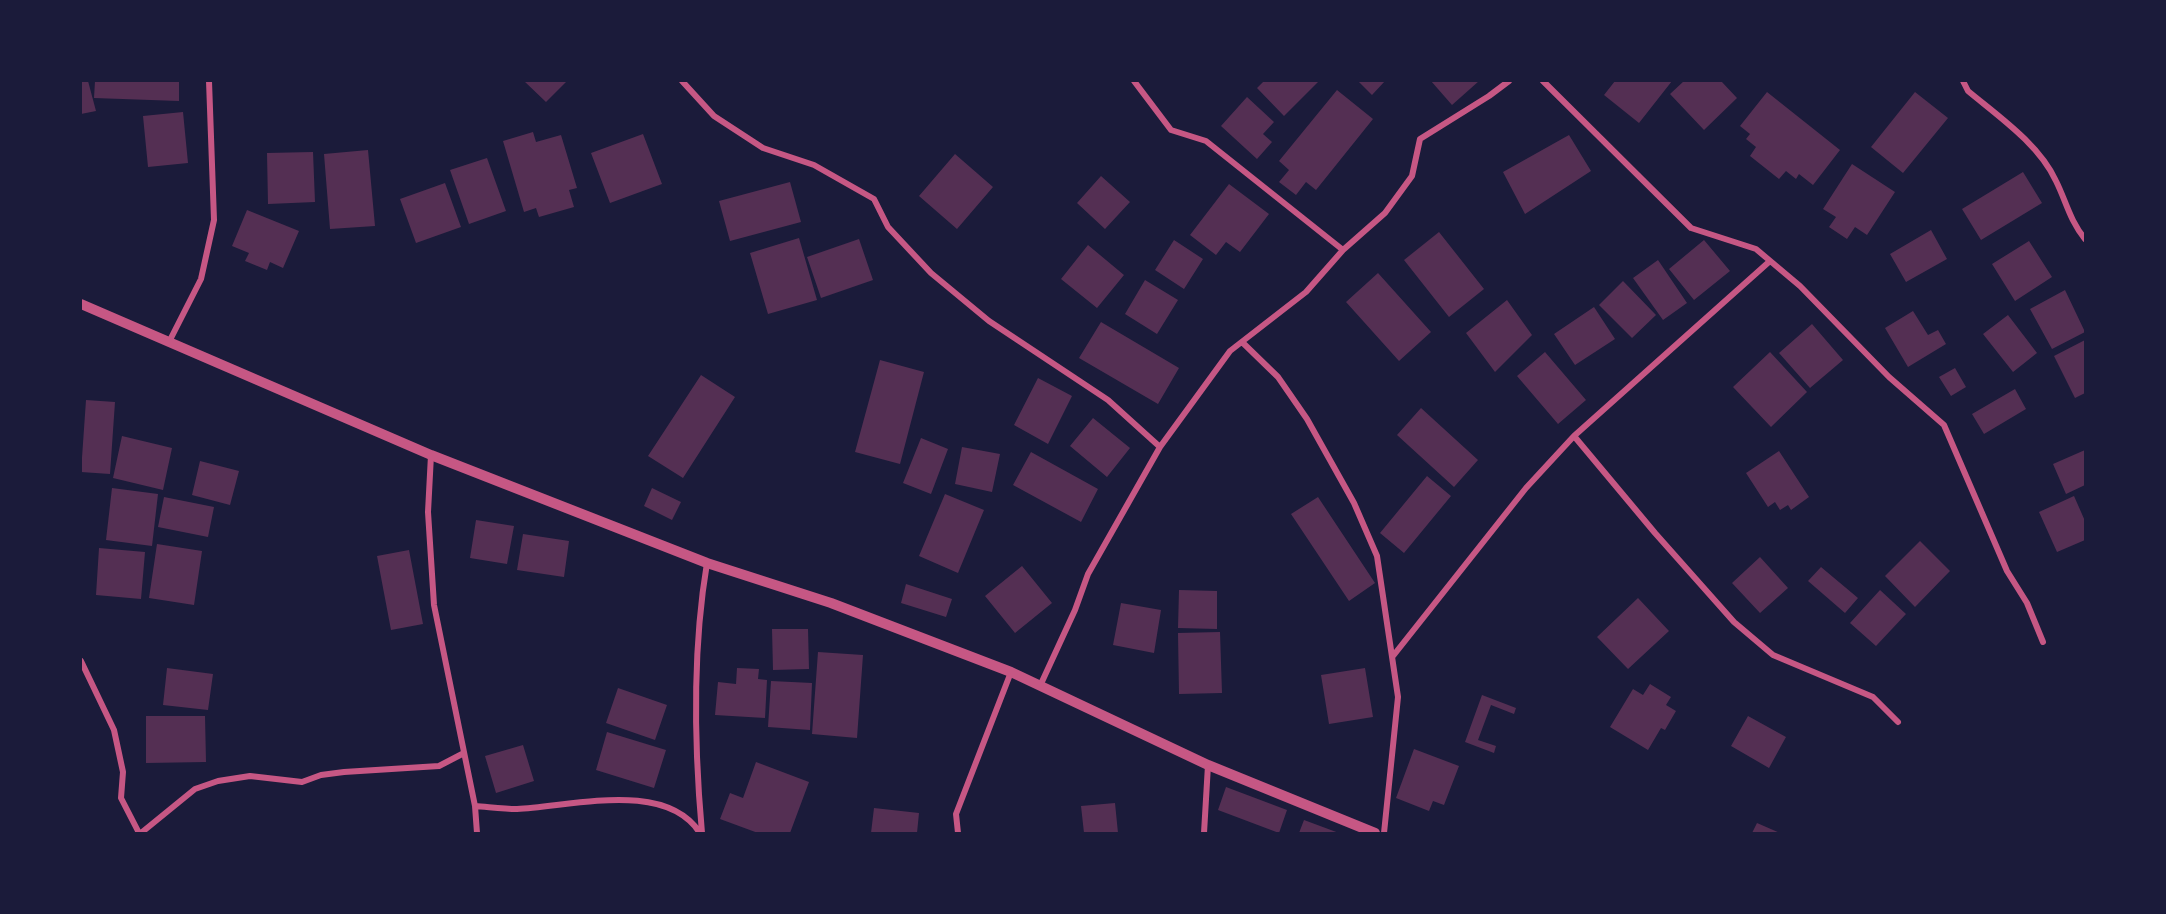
<!DOCTYPE html>
<style>
body{margin:0}
#map{position:relative;width:2166px;height:914px;overflow:hidden;background:#1b1b3a;font-family:"PT Sans",sans-serif}
canvas{display:block}
.frame{position:absolute;inset:0;border:82px solid #1b1b3a;pointer-events:none}
</style>
<div id="map">
<canvas width="2166" height="914"></canvas>
<div class="frame"></div>
</div>
<script>
const ctx = document.querySelector('canvas').getContext('2d');
ctx.lineJoin = 'round';
function fill(path, color) {
  ctx.fillStyle = color;
  ctx.fill(path, 'evenodd');
}
function strokePath(path, color, width, dash) {
  ctx.strokeStyle = color;
  ctx.lineWidth = width;
  ctx.lineCap = dash ? 'butt' : 'round';
  ctx.setLineDash(dash || []);
  ctx.stroke(path);
}
fill(new Path2D(`
 M81 81H88L96 111 81 114Z
 M95 81H179V101L94 98Z
 M524 81H567L546 102Z
 M1264 81H1319L1284 116 1257 88Z
 M1358 81H1385L1372 95Z
 M1431 81H1479L1452 105Z
 M1615 81H1672L1639 123 1604 95Z
 M1684 81H1721L1737 98 1704 130 1670 94Z
 M1337 90 1373 119 1316 190 1306 182 1296 195 1279 182 1289 170 1279 161Z
 M1767 92 1840 150 1813 185 1799 174 1796 179 1786 171 1779 179 1750 156 1756 147 1746 139 1750 134 1740 126Z
 M1915 92 1948 118 1903 173 1871 147Z
 M1247 97 1274 122 1263 134 1272 142 1257 159 1221 126Z
 M183 112 188 163 148 167 143 116Z
 M533 132 536 142 561 135 577 188 569 190 574 207 539 217 536 208 524 212 503 141Z
 M643 134 662 184 610 203 591 153Z
 M1569 135 1591 171 1525 214 1503 172Z
 M368 150 375 226 330 229 324 154Z
 M313 152 315 202 268 204 267 153Z
 M955 154 993 187 957 229 919 196Z
 M487 158 506 211 469 224 450 170Z
 M1852 164 1895 192 1867 235 1855 227 1847 239 1829 227 1836 217 1823 209Z
 M2023 172 2042 203 1981 240 1962 209Z
 M1101 176 1130 202 1105 229 1077 203Z
 M790 182 801 222 730 241 719 201Z
 M445 183 461 227 416 243 400 199Z
 M1229 184 1269 214 1240 252 1226 242 1216 255 1190 235Z
 M247 210 299 231 283 268 270 262 267 270 245 261 249 253 232 246Z
 M1931 230 1947 259 1906 282 1890 254Z
 M1439 232 1484 289 1449 317 1404 260Z
 M799 238 817 300 768 314 750 253Z
 M859 239 873 280 821 298 807 257Z
 M1174 240 1203 259 1184 289 1155 270Z
 M1704 240 1730 271 1694 300 1669 269Z
 M2029 241 2052 277 2015 301 1992 264Z
 M1088 245 1124 275 1097 308 1061 279Z
 M1658 260 1687 303 1663 320 1633 278Z
 M1378 273 1431 332 1399 361 1346 302Z
 M1145 280 1178 300 1157 334 1125 314Z
 M1623 281 1656 315 1632 338 1599 305Z
 M2065 290 2085 332 2052 349 2030 309Z
 M1507 300 1532 335 1495 372 1466 333Z
 M1594 307 1615 339 1575 365 1554 334Z
 M1913 311 1928 335 1938 330 1946 344 1908 367 1885 328Z
 M2008 315 2037 353 2013 372 1983 334Z
 M1101 322 1179 368 1158 404 1079 358Z
 M1812 324 1843 360 1810 388 1779 353Z
 M2085 340V393L2075 398 2054 356Z
 M1545 352 1586 400 1558 424 1517 376Z
 M1770 352 1807 392 1771 427 1733 387Z
 M880 360 924 372 900 464 855 452Z
 M1955 368 1966 387 1951 396 1939 377Z
 M701 375 735 397 683 478 648 456Z
 M1038 378 1072 396 1048 444 1014 425Z
 M2015 389 2026 409 1984 434 1972 414Z
 M86 400 115 402 110 474 81 472Z
 M1421 408 1478 460 1454 487 1397 435Z
 M1093 418 1130 448 1107 477 1070 446Z
 M122 436 172 448 163 490 113 478Z
 M921 438 948 449 931 494 903 483Z
 M962 447 1000 454 992 492 955 484Z
 M2085 450V485L2066 494 2053 464Z
 M1779 451 1809 497 1791 510 1788 505 1780 510 1775 502 1768 507 1746 473Z
 M1031 452 1098 489 1081 522 1013 485Z
 M200 461 239 471 230 505 192 495Z
 M1427 476 1451 496 1404 553 1380 533Z
 M112 488 158 494 152 546 106 540Z
 M652 488 681 502 672 520 644 506Z
 M945 494 984 510 958 573 919 556Z
 M2074 496 2085 521V540L2057 552 2039 512Z
 M164 497 214 507 208 537 158 527Z
 M1318 497 1375 583 1349 601 1291 514Z
 M476 520 514 526 507 564 470 558Z
 M523 534 569 541 564 577 517 570Z
 M1920 541 1950 571 1915 607 1885 576Z
 M157 544 202 551 194 605 149 598Z
 M99 548 145 552 141 599 96 595Z
 M409 550 423 624 391 630 377 556Z
 M1760 557 1788 588 1760 613 1732 583Z
 M1022 566 1052 603 1015 633 985 596Z
 M1821 567 1858 598 1845 613 1808 581Z
 M906 584 952 599 946 617 901 603Z
 M1179 590 1217 591V629L1178 628Z
 M1880 590 1906 614 1876 646 1850 623Z
 M1638 598 1669 631 1628 669 1597 637Z
 M1121 603 1161 610 1154 653 1113 645Z
 M772 629H808L809 669 773 670Z
 M1220 632 1222 693 1179 694 1178 633Z
 M818 652 863 655 857 738 812 734Z
 M167 668 213 674 208 710 163 705Z
 M737 668 759 669 758 679 767 680 765 718 715 715 718 682 736 684Z
 M1365 668 1373 717 1329 724 1321 675Z
 M771 681 812 683 810 730 768 727Z
 M1650 684 1671 697 1666 705 1676 711 1665 730 1661 728 1648 750 1610 727 1633 689 1643 695Z
 M618 688 667 705 655 740 606 723Z
 M1482 695 1516 708 1514 714 1491 705 1478 740 1496 746 1494 753 1465 742Z
 M146 716H205L206 762 146 763Z
 M1748 716 1786 737 1769 768 1731 746Z
 M607 732 666 750 654 788 596 770Z
 M523 745 534 781 496 793 485 756Z
 M1414 749 1459 766 1444 805 1433 801 1429 811 1396 798Z
 M756 762 809 782 790 833H758L720 819 730 793 743 798Z
 M1226 787 1287 810 1279 833 1218 810Z
 M1115 803 1118 833H1084L1081 806Z
 M874 808 919 813 917 833H871Z
 M1304 820 1339 833H1299Z
 M1757 823 1780 833H1752Z`), '#542f53');
strokePath(new Path2D(`
 M682 81 714 116 763 148 814 165 874 199 888 227 931 273 989 321 1108 400 1160 447
 M1134 81 1171 130 1206 141 1343 250
 M1543 81 1691 228 1756 249 1800 286 1889 377 1944 425 2007 571 2027 603 2043 642
 M1963 81 1968 91C1998 116 2039 144 2056 181 2066 201 2070 221 2085 239
 M169 342 201 279 214 220 209 81
 M1242 342 1278 377 1307 419 1354 503 1377 556 1398 697 1384 833
 M1574 436 1655 533 1734 622 1773 655 1873 697 1898 722
 M431 455 428 512 434 605 475 806 477 833
 M1393 656 1526 488 1574 436 1770 261
 M81 661 114 730 123 772 121 798 139 833
 M1040 686 1075 610 1088 574 1160 447 1230 351 1306 292 1343 250 1385 213 1412 176 1420 139 1489 96 1509 81
 M475 806C489 807 503 809 517 809 570 807 665 779 700 833
 M141 833 195 789 218 781 250 776 302 782 321 775 344 772 439 766 464 753
 M702 833C694 744 692 652 707 563
 M958 833 956 814 1011 672
 M1204 833 1208 765`), '#c65784', 6);
strokePath(new Path2D(`
 M81 304 431 455 707 563 831 603 1011 672 1208 765 1375 833`), '#c65784', 10);
</script>
